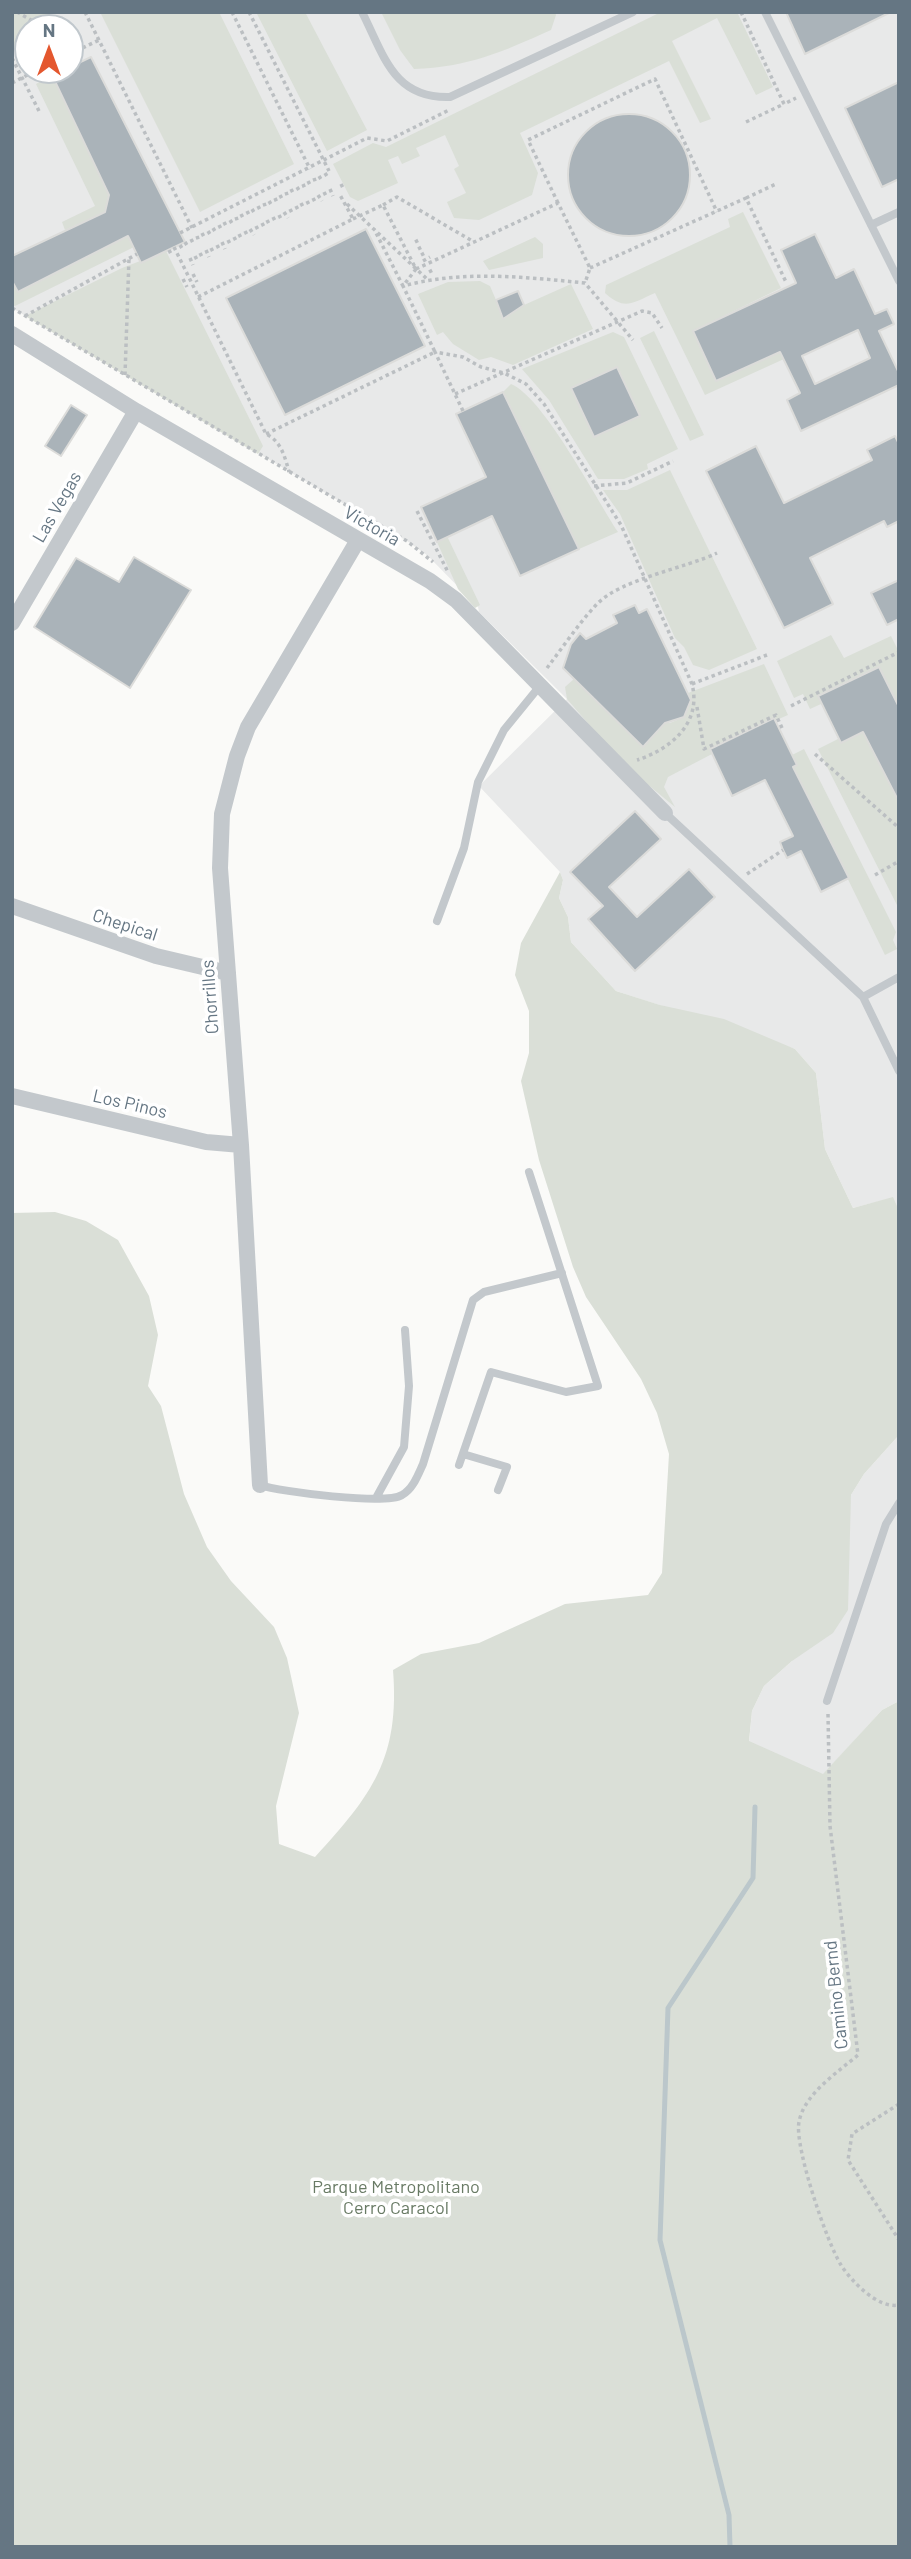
<!DOCTYPE html>
<style>
body{margin:0}
#map{position:relative;width:911px;height:2559px;overflow:hidden;background:#fafaf8;font-family:Barlow,sans-serif}
canvas{display:block}
.frame{position:absolute;inset:0;border:14px solid #657683;pointer-events:none}
.north{position:absolute;left:14px;top:14px;width:70px;height:70px;box-sizing:border-box;background:#fff;border:2px solid #c1c8cd;border-radius:50%;rotate:0deg;font-size:19px;font-weight:700;line-height:28px;text-align:center;color:#657683}
.north::after{content:'';display:block;margin:auto;width:24px;height:32px;background:#e4572e;clip-path:polygon(50% 0,100% 100%,50% 72%,0 100%)}
</style>
<div id="map">
<canvas width="911" height="2559"></canvas>
<div class="frame"></div>
<div class="north">N</div>
</div>
<script>
const ctx = document.querySelector('canvas').getContext('2d');
ctx.lineJoin = 'round';
function fill(path, color) {
  ctx.fillStyle = color;
  ctx.fill(path, 'evenodd');
}
function strokePath(path, color, width, dash) {
  ctx.strokeStyle = color;
  ctx.lineWidth = width;
  ctx.lineCap = dash ? 'butt' : 'round';
  ctx.setLineDash(dash || []);
  ctx.stroke(path);
}
function label(font, color, halo, rows, align = 'center') {
  ctx.font = font + ' Barlow,sans-serif';
  ctx.lineWidth = 7;
  ctx.setLineDash([]);
  ctx.textBaseline = 'middle';
  ctx.strokeStyle = halo;
  ctx.fillStyle = color;
  for (const [text, x, y, turn = 0] of rows) {
    ctx.save();
    ctx.translate(x, y);
    ctx.rotate((+turn || 0) * Math.PI / 180);
    ctx.textAlign = isNaN(turn) ? turn : align;
    if (halo) ctx.strokeText(text, 0, 0);
    ctx.fillText(text, 0, 0);
    ctx.restore();
  }
}
fill(new Path2D(`
 M12 12H899V1211L892 1198 853 1208 825 1149 816 1073 795 1049 616 991 571 942 568 917 559 898 563 880 560 872 479 786 567 699 479 612 478 607 428 556 407 541 12 308ZM28 28H70V70H28Z
 M899 1435V1701L882 1710 823 1775 749 1742 752 1711 764 1686 792 1661 849 1513 851 1495 864 1474Z`), '#e8e9e9');
fill(new Path2D(`
 M12 12H47L55 28H28V62L23 65 12 43Z
 M100 12H219L294 164 200 212Z
 M256 12H305L367 130 327 151Z
 M381 12H555L556 15 551 30C502 52 469 67 414 69L400 50Z
 M661 12H737L773 87 756 95 717 18 672 41 711 119 700 123 669 61 520 133 538 173 532 195 479 220 454 218 447 202 466 193 454 169 459 166 445 135 416 148 420 156 402 164 398 156 388 160 398 183 358 201 350 197 333 164 373 143 386 147Z
 M52 75 114 206 107 204 105 212 65 230 62 222 95 206 36 84Z
 M743 212 781 288 693 331 717 381 780 352 784 359 705 395 655 293C632 303 625 311 605 293L606 285 730 227 728 219Z
 M129 236 134 247 15 306 12 305V281L18 292Z
 M535 237 543 244V258L489 270 483 261Z
 M166 251 263 446 258 454 25 316 122 268Z
 M480 281 490 286 496 300 518 291 524 305 571 284 593 329 513 365 491 357 479 360 453 344 443 332 437 335 418 294 448 282Z
 M654 331 704 435 690 441 640 338Z
 M613 332 624 337 678 449 647 464 648 469 624 479H598L549 400 522 369Z
 M511 384C544 398 595 497 618 532L579 549 503 392Z
 M670 470 757 649 709 670 693 665 684 647 675 638 620 514 603 490H627Z
 M447 536 480 605 475 608 458 589 437 542Z
 M831 635 844 658 891 636 899 652V707L878 667 818 696 821 704 810 709 803 694 794 698 777 661Z
 M764 664 788 715 710 749 712 754 668 777 664 787 675 807 623 764 567 699 565 687 574 679 643 747 657 732 652 720 670 723 684 717 687 703 691 701 688 693Z
 M899 715 872 749 899 802V909L818 749 838 739 841 743Z
 M804 749 896 932 893 940 897 949 885 955 793 767 792 755Z
 M560 872 563 880 559 898 568 917 571 942 616 991 660 1005 724 1019 795 1049 816 1073 825 1149 853 1208 893 1197 899 1211V1435L864 1474 851 1495 848 1610 833 1633 792 1661 764 1686 752 1711 749 1741 823 1774 882 1710 899 1701V2547H12V1213L55 1212 86 1221 118 1240 149 1296 158 1335 148 1386 161 1406 184 1494 207 1547 231 1581 274 1627 287 1658 299 1713 276 1806 279 1844 315 1857C372 1795 400 1758 393 1670L421 1654 479 1643 565 1604 648 1595 662 1573 669 1454 657 1413 641 1379 586 1297 573 1267 539 1160 521 1081 529 1053V1011L515 975 521 943Z`), '#dadfd7');
strokePath(new Path2D(`
 M730 2547 729 2515 660 2240 668 2008 753 1878 755 1807`), '#bbc7cb', 5);
const building = new Path2D(`
 M786 12H891L805 54Z
 M91 57 185 242 141 263 128 236 18 292 12 281V256L105 212 109 195 52 75 70 70V67Z
 M899 82V179L882 187 845 108Z
 M568 175a61 61 0 1 1 122 0a61 61 0 1 1-122 0Z
 M366 229 425 346 285 415 226 298Z
 M815 234 836 278 854 269 875 314 887 309 894 324 879 331 899 373V385L801 431 787 400 800 393 780 352 716 381 693 331 796 283 781 250ZM858 330 870 358 815 384 802 356Z
 M518 291 524 305 503 319 496 300Z
 M617 367 640 416 594 437 571 388Z
 M503 392 579 549 520 576 492 516 437 542 421 507 486 477 456 414Z
 M71 405 87 415 61 456 45 446Z
 M895 436 899 444V521L887 527 884 521 810 558 833 604 784 628 706 471 756 446 784 503 872 460 867 450Z
 M134 557 191 590 130 688 34 627 76 558 119 582Z
 M899 580V619L887 625 871 593Z
 M635 605 639 613 647 609 691 700 684 717 665 723 643 747 563 668 571 644 580 633 586 639 617 623 613 615Z
 M879 667 899 707V802L863 732 841 743 818 696Z
 M774 718 797 765 793 767 849 878 821 892 801 851 787 858 783 850 780 842 793 836 765 780 732 796 710 749Z
 M635 811 661 839 609 887 637 917 689 869 715 897 635 971 588 919 603 906 570 872Z`);
fill(building, '#aab3b9');
strokePath(building, '#dcdcda', 2);
strokePath(new Path2D(`
 M17 12 45 28
 M85 12 192 228
 M232 12 310 169
 M249 12 329 171
 M741 12 784 104 796 98
 M70 42 71 43
 M70 54 99 40
 M12 58 40 113
 M12 83 37 70
 M746 122 784 104
 M325 173 328 178
 M319 176 322 181
 M314 178 316 184
 M308 181 311 187
 M303 184 305 189
 M341 184 344 190
 M297 187 300 192
 M291 189 294 195
 M330 189 333 196
 M286 192 288 198
 M324 192 327 198
 M280 195 283 201
 M318 195 322 201
 M275 198 277 203
 M313 198 316 204
 M746 198 776 184
 M269 201 272 206
 M307 201 310 207
 M264 203 266 209
 M301 203 304 209
 M558 203 528 140 655 79 717 212
 M347 204 427 279
 M383 205 397 197 474 242
 M258 206 261 212
 M296 206 299 212
 M252 209 255 214
 M290 209 293 215
 M247 211 250 217
 M284 212 288 218
 M241 214 244 220
 M279 215 282 221
 M236 217 238 223
 M273 217 276 223
 M353 219 383 205 416 269 403 286 374 229
 M230 220 233 225
 M267 220 270 226
 M224 222 227 228
 M262 223 265 229
 M219 225 222 231
 M256 226 259 232
 M213 228 216 233
 M250 229 254 235
 M208 231 211 236
 M245 231 248 237
 M180 233 367 138 387 141 449 110
 M202 233 205 239
 M239 234 242 240
 M197 236 199 242
 M234 237 237 243
 M191 239 194 245
 M228 240 231 246
 M185 242 188 247
 M222 242 225 249
 M415 242 421 239
 M180 245 183 250
 M217 245 220 251
 M174 247 266 434C281 441 285 457 289 472
 M211 248 214 254
 M418 249 424 246
 M169 250 172 256
 M206 250 209 257
 M200 253 203 259
 M421 255 427 252
 M195 256 198 262
 M190 258 193 265
 M423 261 430 257
 M590 268 746 198 786 282
 M416 269 558 203 590 268 585 283
 M429 272 435 269
 M193 274 197 282
 M183 279 187 287
 M198 297 353 219 339 193
 M12 308 407 541 433 562
 M25 316 137 254
 M125 375 129 258
 M455 394 642 311 652 313 662 328
 M463 411 435 352 463 357 481 367 504 373 526 384 544 404 621 525 692 684C702 723 671 749 637 760
 M266 434 435 352 403 286C462 270 525 277 585 283L633 340
 M594 486 627 483 673 461
 M417 511 448 572
 M547 668C563 647 579 623 597 604 621 579 686 568 717 553
 M692 684 767 655
 M791 706 899 652
 M697 707 704 749 776 715 782 728
 M815 754 899 828
 M747 874 783 850
 M875 875 899 861
 M828 1714 830 1826 858 2055C838 2072 804 2094 799 2122 794 2146 827 2243 841 2265 852 2282 878 2309 899 2305
 M899 2104 852 2134 848 2160 899 2240`), '#bbbfc2', 3.5, [3.5, 3.5]);
strokePath(new Path2D(`
 M362 12C384 55 393 99 450 97L633 12
 M765 12 899 281
 M871 225 899 212
 M665 813 863 997 899 1071
 M437 921 464 848 478 782 504 730 539 687
 M863 997 899 977
 M463 1454 507 1467 498 1490
 M459 1465 491 1372 566 1392 598 1386 529 1172
 M260 1485C280 1492 386 1505 402 1495 413 1489 418 1475 423 1464L473 1300 484 1292 562 1273
 M376 1498 404 1447 409 1386 405 1330
 M827 1701 886 1524 899 1503`), '#c3c8cc', 8);
strokePath(new Path2D(`
 M12 334 136 411 430 581 456 600 665 813
 M12 623 136 411
 M12 906 156 956 228 973
 M12 1096 206 1142 241 1145
 M260 1485 241 1145 220 868 222 814 237 756 248 727 358 540`), '#c3c8cc', 16);
label('18px', '#657683', '#fff', [
 ["Las Vegas",57,507,-60],
 ["Victoria",372,526,30],
 ["Chepical",125,925,18],
 ["Chorrillos",210,997,-94],
 ["Los Pinos",130,1104,13],
 ["Camino Bernd",836,1995,-96]
]);
label('18px', '#687a64', '#fff', [
 ["Parque Metropolitano",396,2187],
 ["Cerro Caracol",396,2208]
]);
</script>
